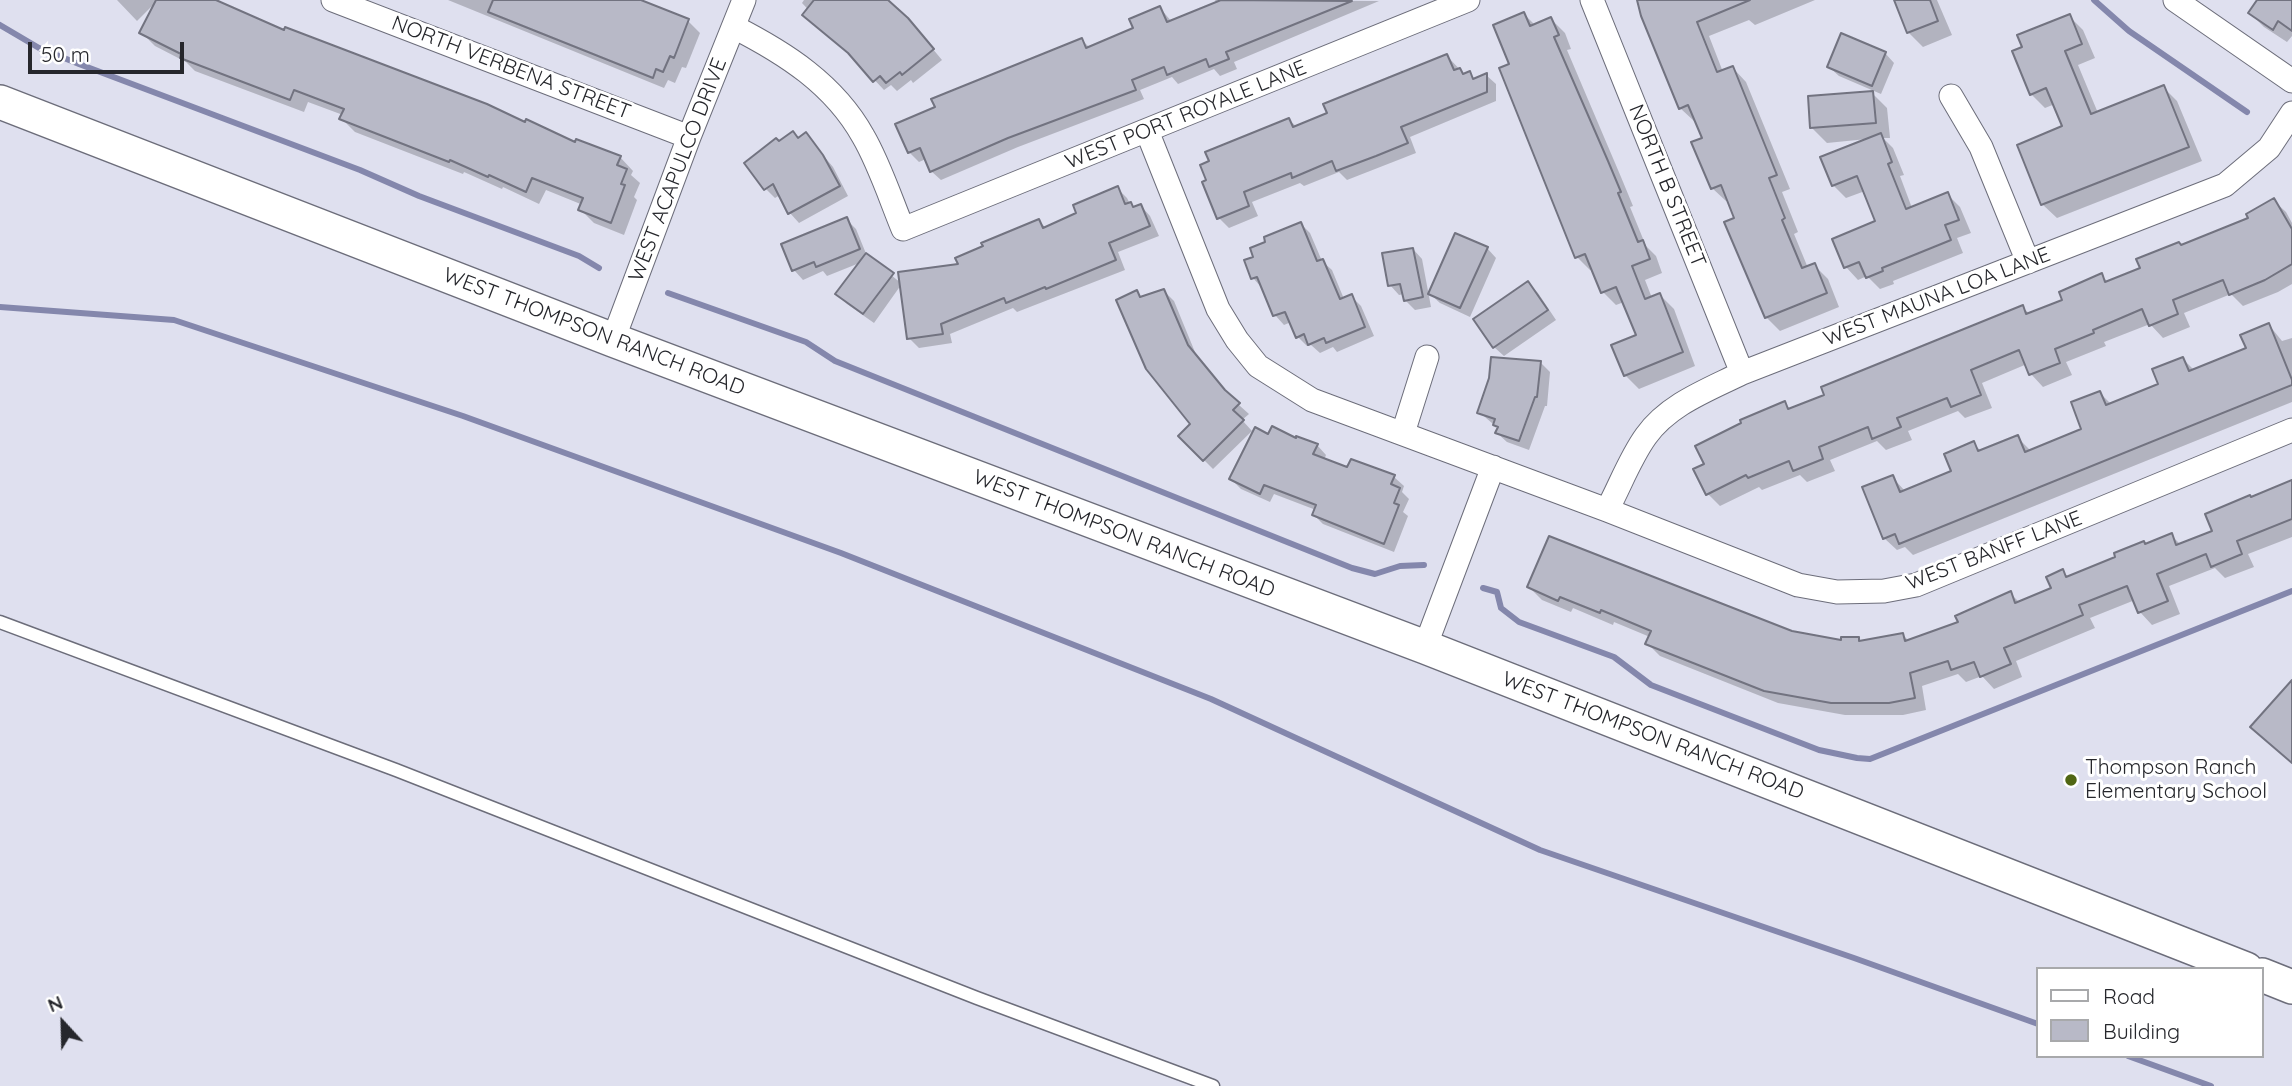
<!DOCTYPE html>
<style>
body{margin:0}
#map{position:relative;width:2292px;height:1086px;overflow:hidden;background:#dfe0ef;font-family:Quicksand,sans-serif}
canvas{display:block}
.legend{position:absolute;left:2036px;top:967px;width:228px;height:91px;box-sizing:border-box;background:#fff;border:2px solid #a8a9ab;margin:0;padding:9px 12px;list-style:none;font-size:21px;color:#26272c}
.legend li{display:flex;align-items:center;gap:14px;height:35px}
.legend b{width:35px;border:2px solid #a8a9ab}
.north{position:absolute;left:28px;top:988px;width:70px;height:70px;-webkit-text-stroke:5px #fff;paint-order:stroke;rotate:338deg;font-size:19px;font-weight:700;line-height:28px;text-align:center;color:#26272c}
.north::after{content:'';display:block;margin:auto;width:24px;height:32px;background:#26272c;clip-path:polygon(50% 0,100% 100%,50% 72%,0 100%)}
.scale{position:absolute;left:28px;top:42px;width:156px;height:32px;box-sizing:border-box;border:4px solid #26272c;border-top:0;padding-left:9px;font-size:21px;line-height:24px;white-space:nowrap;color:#26272c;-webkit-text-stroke:5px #fff;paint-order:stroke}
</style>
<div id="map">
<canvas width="2292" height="1086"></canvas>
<ul class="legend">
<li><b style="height:9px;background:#fff"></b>Road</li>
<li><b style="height:19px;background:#b8b9c7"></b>Building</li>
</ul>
<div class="north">N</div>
<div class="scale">50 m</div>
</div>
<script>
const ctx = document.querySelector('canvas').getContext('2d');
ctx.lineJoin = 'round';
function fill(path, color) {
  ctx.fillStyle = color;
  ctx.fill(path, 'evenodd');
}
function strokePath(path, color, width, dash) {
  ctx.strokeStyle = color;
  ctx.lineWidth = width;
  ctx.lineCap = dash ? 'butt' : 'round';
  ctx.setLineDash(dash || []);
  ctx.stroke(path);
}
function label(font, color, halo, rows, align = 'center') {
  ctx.font = font + ' Quicksand,sans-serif';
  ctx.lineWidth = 6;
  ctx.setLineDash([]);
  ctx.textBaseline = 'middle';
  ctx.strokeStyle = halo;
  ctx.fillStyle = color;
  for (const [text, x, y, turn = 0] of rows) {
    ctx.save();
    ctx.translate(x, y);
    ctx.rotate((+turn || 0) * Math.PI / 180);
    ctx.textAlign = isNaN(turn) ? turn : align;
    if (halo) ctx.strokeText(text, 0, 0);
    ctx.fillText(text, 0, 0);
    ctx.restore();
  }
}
fill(new Path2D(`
 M117 0H209L285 32 576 145 620 157 633 171 631 175 640 183 634 197 637 200 624 235 594 223 581 210 583 205 546 190 539 204 503 187 502 189 464 172 463 174 355 132 341 118 343 115 308 102 304 112 195 71 186 62 155 46 142 33 156 2 137 21Z
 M448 0H633L688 21 700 33 686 68 682 67 675 83 668 80 664 88Z
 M804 0H886L917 30 942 60 913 83 911 80 897 91 891 85 884 90 802 3Z
 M1215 0 1379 1 1234 62 1237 69 1220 76 1214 69 1178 84 1172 77 1140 90 1144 99 1018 147 941 180 931 171 926 159 919 162 909 152 1082 40 1090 48 1135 29 1160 8 1172 22 1217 4Z
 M1639 0H1815L1755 25 1749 20 1709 36 1723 72 1733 68 1746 82 1790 189 1782 192 1798 232 1794 234 1808 268 1814 265 1828 279 1839 307 1780 331 1766 317 1729 200 1726 201 1712 188 1704 139 1696 120 1694 121 1680 108Z
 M1896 0H1937L1952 35 1923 47 1908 32Z
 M2259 0H2292V36L2287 42 2264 27 2250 13Z
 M1524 14 1535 25 1551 19 1565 33 1571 49 1567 50 1621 177 1633 206 1630 207 1646 246 1656 256 1662 273 1645 280 1652 298 1660 295 1674 309 1695 366 1639 389 1625 375 1638 336 1624 302 1616 305 1603 292 1593 269 1590 270 1577 257 1511 65Z
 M2069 16 2083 30 2095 58 2078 65 2098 113 2163 87 2177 101 2202 161 2057 218 2042 204 2064 127 2055 104 2045 108 2031 94Z
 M1885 53 1894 63 1881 94 1839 76 1829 67Z
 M1447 56 1465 75 1469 73 1475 79 1486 75 1496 84V101L1410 137 1416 153 1347 180 1339 172 1304 186 1300 183 1252 202 1258 216 1229 228 1219 218 1204 183 1289 120 1297 127Z
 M1872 93 1887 108 1890 138H1883L1893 148 1904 175 1900 176 1912 208 1947 194 1960 207 1971 233 1957 238 1963 253 1893 281 1894 284 1880 289 1867 276 1858 280 1846 267 1878 222 1865 191 1846 198 1833 185 1867 139 1827 143 1812 128Z
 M806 135 833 167 848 196 799 223 790 213 780 195 775 198 766 189 779 143 799 139Z
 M1118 189 1127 198 1130 204 1135 208 1141 206 1150 216 1159 236 1118 252 1125 270 1017 312 1013 308 950 334 952 343 919 348 909 338 901 285 874 323 847 304 838 294 862 262 827 276 823 271 803 280 794 270 846 219 856 229 867 256 901 283 960 265 1039 221 1046 228 1078 214Z
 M2273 200 2286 212 2292 223V284L2278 292 2243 306 2231 294 2184 313 2190 327 2163 338 2150 324 2104 342 2106 346 2066 362 2072 375 2043 387 2031 374 2027 364 1982 383 1992 408 1965 418 1958 411 1908 431 1912 440 1886 450 1877 441 1830 460 1835 471 1807 482 1800 475 1762 490 1759 487 1720 506 1708 494 1706 465 1785 403 1791 410 2022 307 2030 314 2064 300 2101 275 2109 283 2142 269 2181 246 2251 218Z
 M1301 224 1310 233 1322 261 1332 270 1344 299 1351 296 1361 306 1374 336 1337 352 1333 347 1320 353 1311 345 1307 346 1298 337 1291 322 1284 325 1275 315 1262 288 1253 278 1255 258Z
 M1487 248 1496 258 1470 317 1440 303 1430 294Z
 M1413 249 1422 259 1431 307 1415 310 1405 300 1404 294 1399 295 1390 285Z
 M1528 283 1538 293 1556 320 1504 356 1494 347Z
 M1164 291 1174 301 1197 357 1230 397 1249 414 1242 420 1252 431 1213 469 1180 436 1192 425 1137 293 1143 298Z
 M2269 325 2282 341 2292 338V402L1913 555 1905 547 1897 550 1884 538 1892 477 1906 492 1954 472 1974 444 1982 452 2017 437 2031 451 2084 430 2100 393 2112 405 2161 385 2183 359 2194 370 2248 349Z
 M1540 362 1550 372 1547 406H1545L1529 450 1507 442 1497 433 1499 429 1479 412Z
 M1269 436 1317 445 1326 455 1324 460 1348 469 1394 477 1404 486 1402 492 1409 499 1403 512 1408 516 1394 552 1323 524 1314 515 1316 510 1274 494 1270 502 1241 489 1231 479Z
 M2292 482V537L2248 554 2254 567 2225 578 2215 568 2169 586 2180 614 2152 625 2140 612 2135 600 2090 618 2095 628 2016 661 2022 677 1994 689 1982 676 1966 682 1958 674 1922 686 1926 710 1903 715H1845L1778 703 1660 656 1647 643 1650 637 1614 622 1613 625 1573 608 1571 612 1542 600 1529 587 1843 642 1859 638 1862 642 1903 635 1909 641 1960 623 2010 593 2020 603 2054 589 2062 572 2069 578 2171 535 2181 545 2214 532Z`), '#0003');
strokePath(new Path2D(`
 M2094 0 2129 31 2247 112
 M0 25 39 48 79 64 360 170 419 196 579 256 599 268
 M668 293 806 342 835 361 1352 568 1375 574 1400 566 1424 565
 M0 307 174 320 463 416 841 553 1211 699 1540 850 1854 958 2038 1024
 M1483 588 1497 592 1501 608 1519 622 1614 657 1651 685 1819 750 1857 758 1870 759 2292 591
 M2128 1056 2211 1086`), '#8487ac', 6);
const building = new Path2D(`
 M156 0H216L284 30 285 27 487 104 525 122 526 119 575 142 576 139 621 156 617 165 627 169 621 184 625 185 611 223 578 210 583 198 532 178 526 192 489 175 488 177 450 160 449 162 339 119 344 109 294 90 290 100 180 58 181 54 139 33Z
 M493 0H641L689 19 674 58 670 56 663 72 656 69 653 78 488 12Z
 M814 0H888L908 18 934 49 902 75 900 72 886 83 880 76 873 82 848 53 802 15Z
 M1221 0 1352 1 1226 52 1229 59 1209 67 1206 59 1167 75 1164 67 1132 80 1136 90 1008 138 930 172 920 148 908 153 895 124 935 107 931 99 1082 38 1086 48 1133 28 1129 19 1160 6 1167 22Z
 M1637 0H1750L1697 22 1717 72 1733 66 1777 175 1769 178 1785 218 1782 220 1802 268 1815 263 1827 293 1765 318 1724 222 1734 218 1721 185 1711 189 1691 142 1702 138 1688 105 1679 109 1641 16Z
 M1894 0H1930L1938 21 1907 33Z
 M2257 0H2292V31L2278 21 2273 30 2248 13Z
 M1524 12 1530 26 1551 17 1559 35 1554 37 1608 161 1621 192 1618 193 1638 242 1643 240 1650 259 1632 266 1645 299 1660 293 1683 352 1624 376 1611 345 1636 335 1616 287 1601 293 1585 254 1575 258 1499 68 1509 64 1493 25Z
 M2070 14 2082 44 2065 51 2091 114 2164 85 2189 147 2041 205 2017 145 2062 126 2046 88 2030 95 2012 51 2022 47 2017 35Z
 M1841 33 1886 52 1872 86 1827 67Z
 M1447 54 1454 70 1460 68 1463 74 1470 71 1473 79 1487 73V92L1401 127 1408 143 1376 156 1336 171 1332 161 1292 178 1291 173 1244 192 1249 206 1217 219 1202 182 1206 180 1200 165 1209 161 1205 152 1289 118 1293 127 1327 113 1323 104Z
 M1873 91 1876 123 1810 128 1808 96Z
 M793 131 798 138 806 132 823 155 840 186 788 214 773 184 764 190 744 163 776 138 779 141Z
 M1881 133 1892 162 1888 164 1906 209 1948 192 1959 220 1945 225 1951 240 1882 268 1883 271 1866 278 1859 262 1844 268 1832 239 1875 221 1857 176 1832 186 1820 157Z
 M1118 186 1125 204 1131 202 1133 207 1141 204 1150 226 1109 243 1116 260 1046 289 1045 287 1006 303 1004 298 941 324 943 334 907 339 898 272 958 264 955 258 983 246 981 243 1039 219 1043 228 1076 213 1073 205Z
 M2274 198 2292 229V264L2265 280 2229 295 2223 280 2173 300 2178 314 2149 326 2142 309 2093 330 2094 333 2055 349 2060 363 2029 375 2019 350 1971 370 1981 395 1951 407 1947 398 1897 418 1901 427 1872 439 1868 427 1819 447 1823 459 1793 471 1789 461 1748 478 1746 475 1706 495 1693 469 1704 464 1695 446 1741 423 1740 420 1785 401 1788 409 1824 395 1821 387 2023 305 2026 314 2062 300 2059 292 2102 273 2105 282 2140 268 2136 259 2179 242 2181 245 2248 218 2246 214Z
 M847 217 860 249 816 267 814 262 792 271 781 244Z
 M1301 222 1317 261 1323 259 1340 299 1352 294 1365 327 1326 343 1324 338 1308 345 1304 334 1296 338 1285 312 1273 316 1257 277 1251 279 1244 260 1253 257 1250 248 1265 242 1264 237Z
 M1455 233 1488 247 1460 308 1428 294Z
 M1413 248 1423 297 1404 301 1400 284 1388 286 1382 253Z
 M866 253 894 273 863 314 835 294Z
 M1528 281 1548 310 1493 348 1473 319Z
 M1164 289 1188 345 1225 390 1240 403 1233 410 1244 420 1203 461 1178 436 1190 424 1146 369 1116 300 1137 290 1140 297Z
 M2269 323 2292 380V385L1899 544 1895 534 1883 539 1862 487 1893 475 1900 492 1951 471 1944 454 1974 441 1978 451 2018 435 2025 452 2081 429 2071 402 2100 391 2106 405 2158 384 2152 369 2183 357 2189 371 2246 348 2240 335Z
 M1491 357 1541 361 1537 397H1535L1519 441 1495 433 1498 427 1493 425 1495 419 1477 413 1489 378Z
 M1272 426 1296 438V436L1318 444 1313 454 1347 467 1351 459 1395 475 1391 484 1400 488 1394 503 1399 505 1384 544 1312 515 1316 505 1264 485 1260 494 1229 479 1255 427 1268 434Z
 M2292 480V519L2237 541 2242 554 2211 567 2206 554 2157 574 2168 601 2138 613 2127 586 2079 605 2083 615 2004 648 2011 664 1980 677 1974 662 1951 670 1948 661 1910 673 1915 698 1889 703H1831L1764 691 1645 644 1651 631 1601 610 1600 613 1560 597 1558 601 1527 587 1549 536 1792 631 1841 640V637H1859V641L1903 633 1905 641 1958 622 1955 616 2011 591 2015 603 2051 588 2046 577 2063 569 2066 577 2115 557 2114 553 2144 541 2145 544 2172 533 2176 545 2212 531 2205 514 2250 495 2251 497Z
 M2292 680V763L2250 727Z`);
fill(building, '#b8b9c7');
strokePath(building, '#727380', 2);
const service = new Path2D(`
 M0 622 396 770 977 998 1213 1086`);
const minor = new Path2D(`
 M333 0 689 137
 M1592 0 1742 373
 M2175 0 2292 81
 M734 27C785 53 834 84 863 136 879 163 891 200 903 229L1468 0
 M1951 96 1981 147 2028 262
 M1147 131 1218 309 1237 340 1258 366 1312 400 1607 510 1798 585 1837 592 1884 591 1916 585 2292 430
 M613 340 689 137 744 0
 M1403 433 1427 357
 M1607 510C1620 486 1630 458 1646 436 1669 404 1708 390 1742 373L2225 185 2269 148 2292 113
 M1425 647 1493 467`);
const secondary = new Path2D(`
 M0 102 613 340 1425 647 2246 969
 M2262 975 2292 987`);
strokePath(service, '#6c6d7a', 15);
strokePath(minor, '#6c6d7a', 25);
strokePath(secondary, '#6c6d7a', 36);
strokePath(service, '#fff', 12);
strokePath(minor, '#fff', 23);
strokePath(secondary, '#fff', 33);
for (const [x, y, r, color] of [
 [2071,780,7,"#506613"]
]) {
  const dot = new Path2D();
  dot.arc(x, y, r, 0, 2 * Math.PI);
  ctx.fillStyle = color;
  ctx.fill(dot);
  strokePath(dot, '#fff', 2.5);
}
label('21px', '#26272c', '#fff', [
 ["NORTH VERBENA STREET",511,68,21],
 ["WEST PORT ROYALE LANE",1186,115,-22],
 ["WEST ACAPULCO DRIVE",678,170,-69],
 ["NORTH B STREET",1667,186,68],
 ["WEST MAUNA LOA LANE",1937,297,-21],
 ["WEST THOMPSON RANCH ROAD",594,332,21],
 ["WEST THOMPSON RANCH ROAD",1124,534,21],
 ["WEST BANFF LANE",1994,551,-21],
 ["WEST THOMPSON RANCH ROAD",1653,736,21]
]);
label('21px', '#26272c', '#fff', [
 ["Thompson Ranch",2085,768],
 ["Elementary School",2085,792]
], 'left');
</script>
